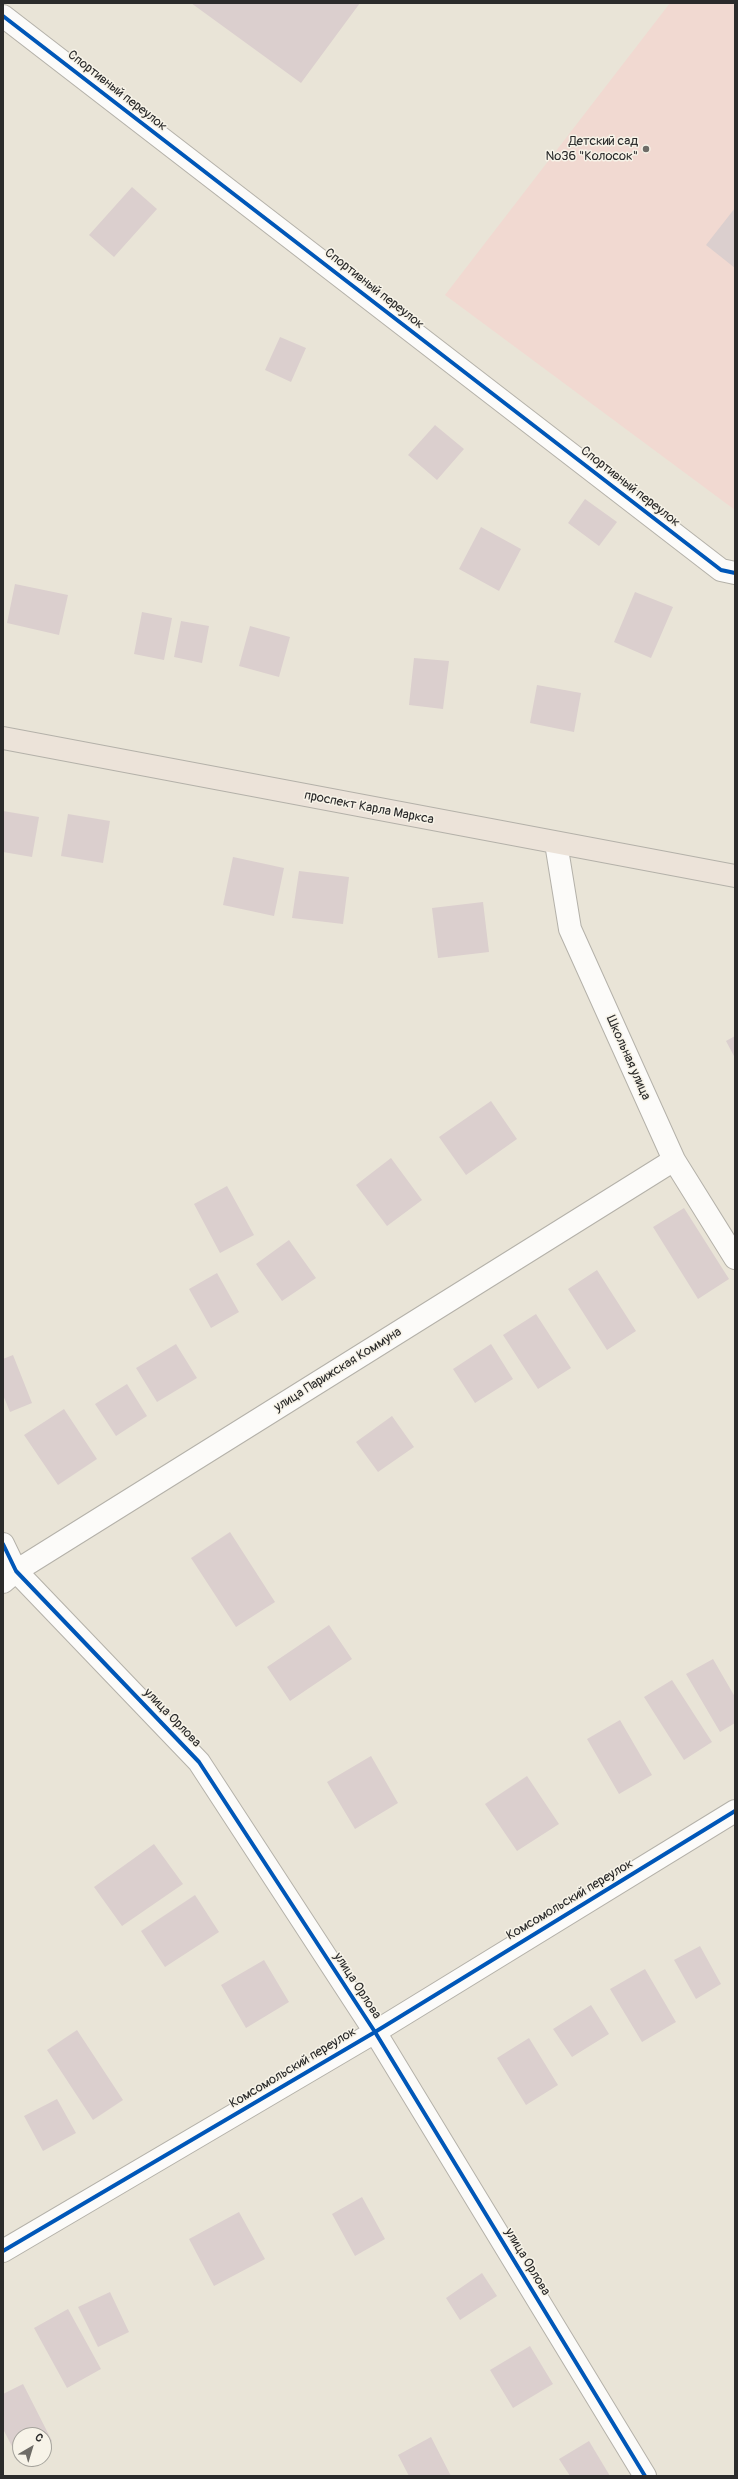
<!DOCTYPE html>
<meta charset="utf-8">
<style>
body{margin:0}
#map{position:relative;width:738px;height:2479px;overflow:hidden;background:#e9e4d7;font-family:Pangolin,sans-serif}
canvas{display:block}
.frame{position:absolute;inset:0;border:4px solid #2b2b2b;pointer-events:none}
.north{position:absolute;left:12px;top:2427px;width:40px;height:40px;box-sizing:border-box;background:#f7f3e8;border:1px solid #a5a39c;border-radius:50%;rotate:38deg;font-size:11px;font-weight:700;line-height:16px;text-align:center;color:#2b2b2b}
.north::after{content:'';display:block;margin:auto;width:14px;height:18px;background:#6e6c67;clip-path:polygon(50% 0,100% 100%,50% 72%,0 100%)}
</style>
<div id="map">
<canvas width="738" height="2479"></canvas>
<div class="frame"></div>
<div class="north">С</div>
</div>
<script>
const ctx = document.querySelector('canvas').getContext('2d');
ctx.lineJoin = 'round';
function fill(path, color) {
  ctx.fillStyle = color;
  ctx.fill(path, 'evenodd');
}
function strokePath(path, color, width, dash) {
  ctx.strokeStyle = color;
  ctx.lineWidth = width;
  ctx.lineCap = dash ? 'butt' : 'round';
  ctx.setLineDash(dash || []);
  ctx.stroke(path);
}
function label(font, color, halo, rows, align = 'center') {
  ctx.font = font + ' Pangolin,sans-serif';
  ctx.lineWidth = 3;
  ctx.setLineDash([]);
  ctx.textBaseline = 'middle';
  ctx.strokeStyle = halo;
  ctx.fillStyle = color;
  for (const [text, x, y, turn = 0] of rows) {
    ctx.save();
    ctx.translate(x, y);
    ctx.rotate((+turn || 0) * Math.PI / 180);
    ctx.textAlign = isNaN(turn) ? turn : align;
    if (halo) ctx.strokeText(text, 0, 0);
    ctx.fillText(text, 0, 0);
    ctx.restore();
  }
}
fill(new Path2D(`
 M670 3H735V510L445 295Z`), '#f1d9d1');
fill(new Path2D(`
 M191 3H360L301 83Z
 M132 187 157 209 114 257 89 235Z
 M735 208V268L706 245Z
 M280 337 306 348 291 382 265 370Z
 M435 425 464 449 437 480 408 455Z
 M585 499 617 522 599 546 568 523Z
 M481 527 521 549 499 591 459 569Z
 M15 584 68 595 59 635 7 623Z
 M635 592 673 607 651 658 614 642Z
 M142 612 172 618 164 660 134 654Z
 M181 621 209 626 202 663 174 657Z
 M250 626 290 637 279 677 239 666Z
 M414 658 449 661 443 709 409 705Z
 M537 685 581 693 574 732 530 723Z
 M3 811 39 817 32 857 3 852Z
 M68 814 110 821 103 863 61 856Z
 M233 857 284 868 274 916 223 905Z
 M299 871 349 877 343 924 292 918Z
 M483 902 489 952 438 958 432 908Z
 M735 1036V1058L726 1041Z
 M491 1101 517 1139 466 1175 439 1137Z
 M391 1158 422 1200 387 1226 356 1185Z
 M227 1186 254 1235 220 1253 194 1204Z
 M684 1208 729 1279 698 1299 653 1227Z
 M289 1240 316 1278 282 1301 256 1264Z
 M597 1270 636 1331 607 1350 568 1289Z
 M217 1273 239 1312 211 1328 189 1289Z
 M536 1314 571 1368 538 1389 503 1335Z
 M176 1344 197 1378 157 1402 136 1368Z
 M491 1344 513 1379 475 1403 453 1369Z
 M13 1355 32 1403 10 1412 3 1395V1359Z
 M127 1384 147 1416 116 1436 95 1404Z
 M64 1409 97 1459 58 1485 24 1435Z
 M392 1416 414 1447 378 1472 356 1442Z
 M230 1532 275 1602 236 1627 191 1558Z
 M329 1625 352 1659 290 1701 267 1667Z
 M713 1659 735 1697V1723L720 1732 686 1674Z
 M672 1680 712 1742 684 1760 644 1697Z
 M620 1720 652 1775 619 1794 587 1739Z
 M371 1756 398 1803 355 1829 327 1782Z
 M527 1776 559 1824 517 1851 485 1804Z
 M154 1844 183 1884 122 1926 94 1887Z
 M195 1895 219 1932 165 1967 141 1931Z
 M700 1946 721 1984 696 1999 674 1960Z
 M264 1960 289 2002 246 2028 221 1985Z
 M645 1969 676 2022 642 2042 610 1989Z
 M591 2005 609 2034 572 2057 553 2029Z
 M77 2030 123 2100 93 2120 47 2050Z
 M529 2038 558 2085 526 2105 497 2058Z
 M57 2099 76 2133 43 2151 24 2116Z
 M362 2197 385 2239 355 2256 332 2214Z
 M239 2212 265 2259 214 2286 189 2239Z
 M482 2273 497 2296 460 2320 446 2298Z
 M110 2292 129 2332 98 2347 78 2307Z
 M68 2309 101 2369 67 2388 34 2328Z
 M530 2346 553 2384 513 2408 490 2370Z
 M23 2384 52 2441 44 2445V2435H20V2457L18 2458 3 2429V2394Z
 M431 2437 451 2476H409L398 2455Z
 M589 2441 610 2476H570L559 2459Z`), '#dbcfce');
const minor = new Path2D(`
 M3 16 721 570 735 573
 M556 843 570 929 674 1160 735 1258
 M3 1544 16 1571 199 1762 375 2032 645 2476
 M3 1582 16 1571 674 1160
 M3 2251 375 2032 735 1811`);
const major = new Path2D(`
 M3 738 735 876`);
strokePath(minor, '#b4b1a9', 24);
strokePath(major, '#b4b1a9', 24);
strokePath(minor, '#fcfbf9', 22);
strokePath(major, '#ece3d9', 22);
strokePath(new Path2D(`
 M3 16 721 570 735 573
 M3 1544 16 1571 199 1762 375 2032 645 2476
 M3 2251 375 2032 735 1811`), '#0057b8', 4);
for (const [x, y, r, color] of [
 [646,149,4,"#6e6c67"]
]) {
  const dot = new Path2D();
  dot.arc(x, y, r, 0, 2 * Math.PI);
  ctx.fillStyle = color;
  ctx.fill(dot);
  strokePath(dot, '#f7f3e8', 1.5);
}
label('13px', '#2b2b2b', '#f7f3e8', [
 ["Спортивный переулок",117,91,38],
 ["Спортивный переулок",374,289,38],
 ["Спортивный переулок",630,487,38],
 ["проспект Карла Маркса",369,808,11],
 ["Школьная улица",628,1058,66],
 ["улица Парижская Коммуна",338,1370,-32],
 ["улица Орлова",172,1718,46],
 ["Комсомольский переулок",570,1900,-31],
 ["улица Орлова",357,1986,57],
 ["Комсомольский переулок",293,2068,-31],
 ["улица Орлова",527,2262,59]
]);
label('13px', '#2b2b2b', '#f7f3e8', [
 ["Детский сад",638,142],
 ["№36 \"Колосок\"",638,157]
], 'right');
</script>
